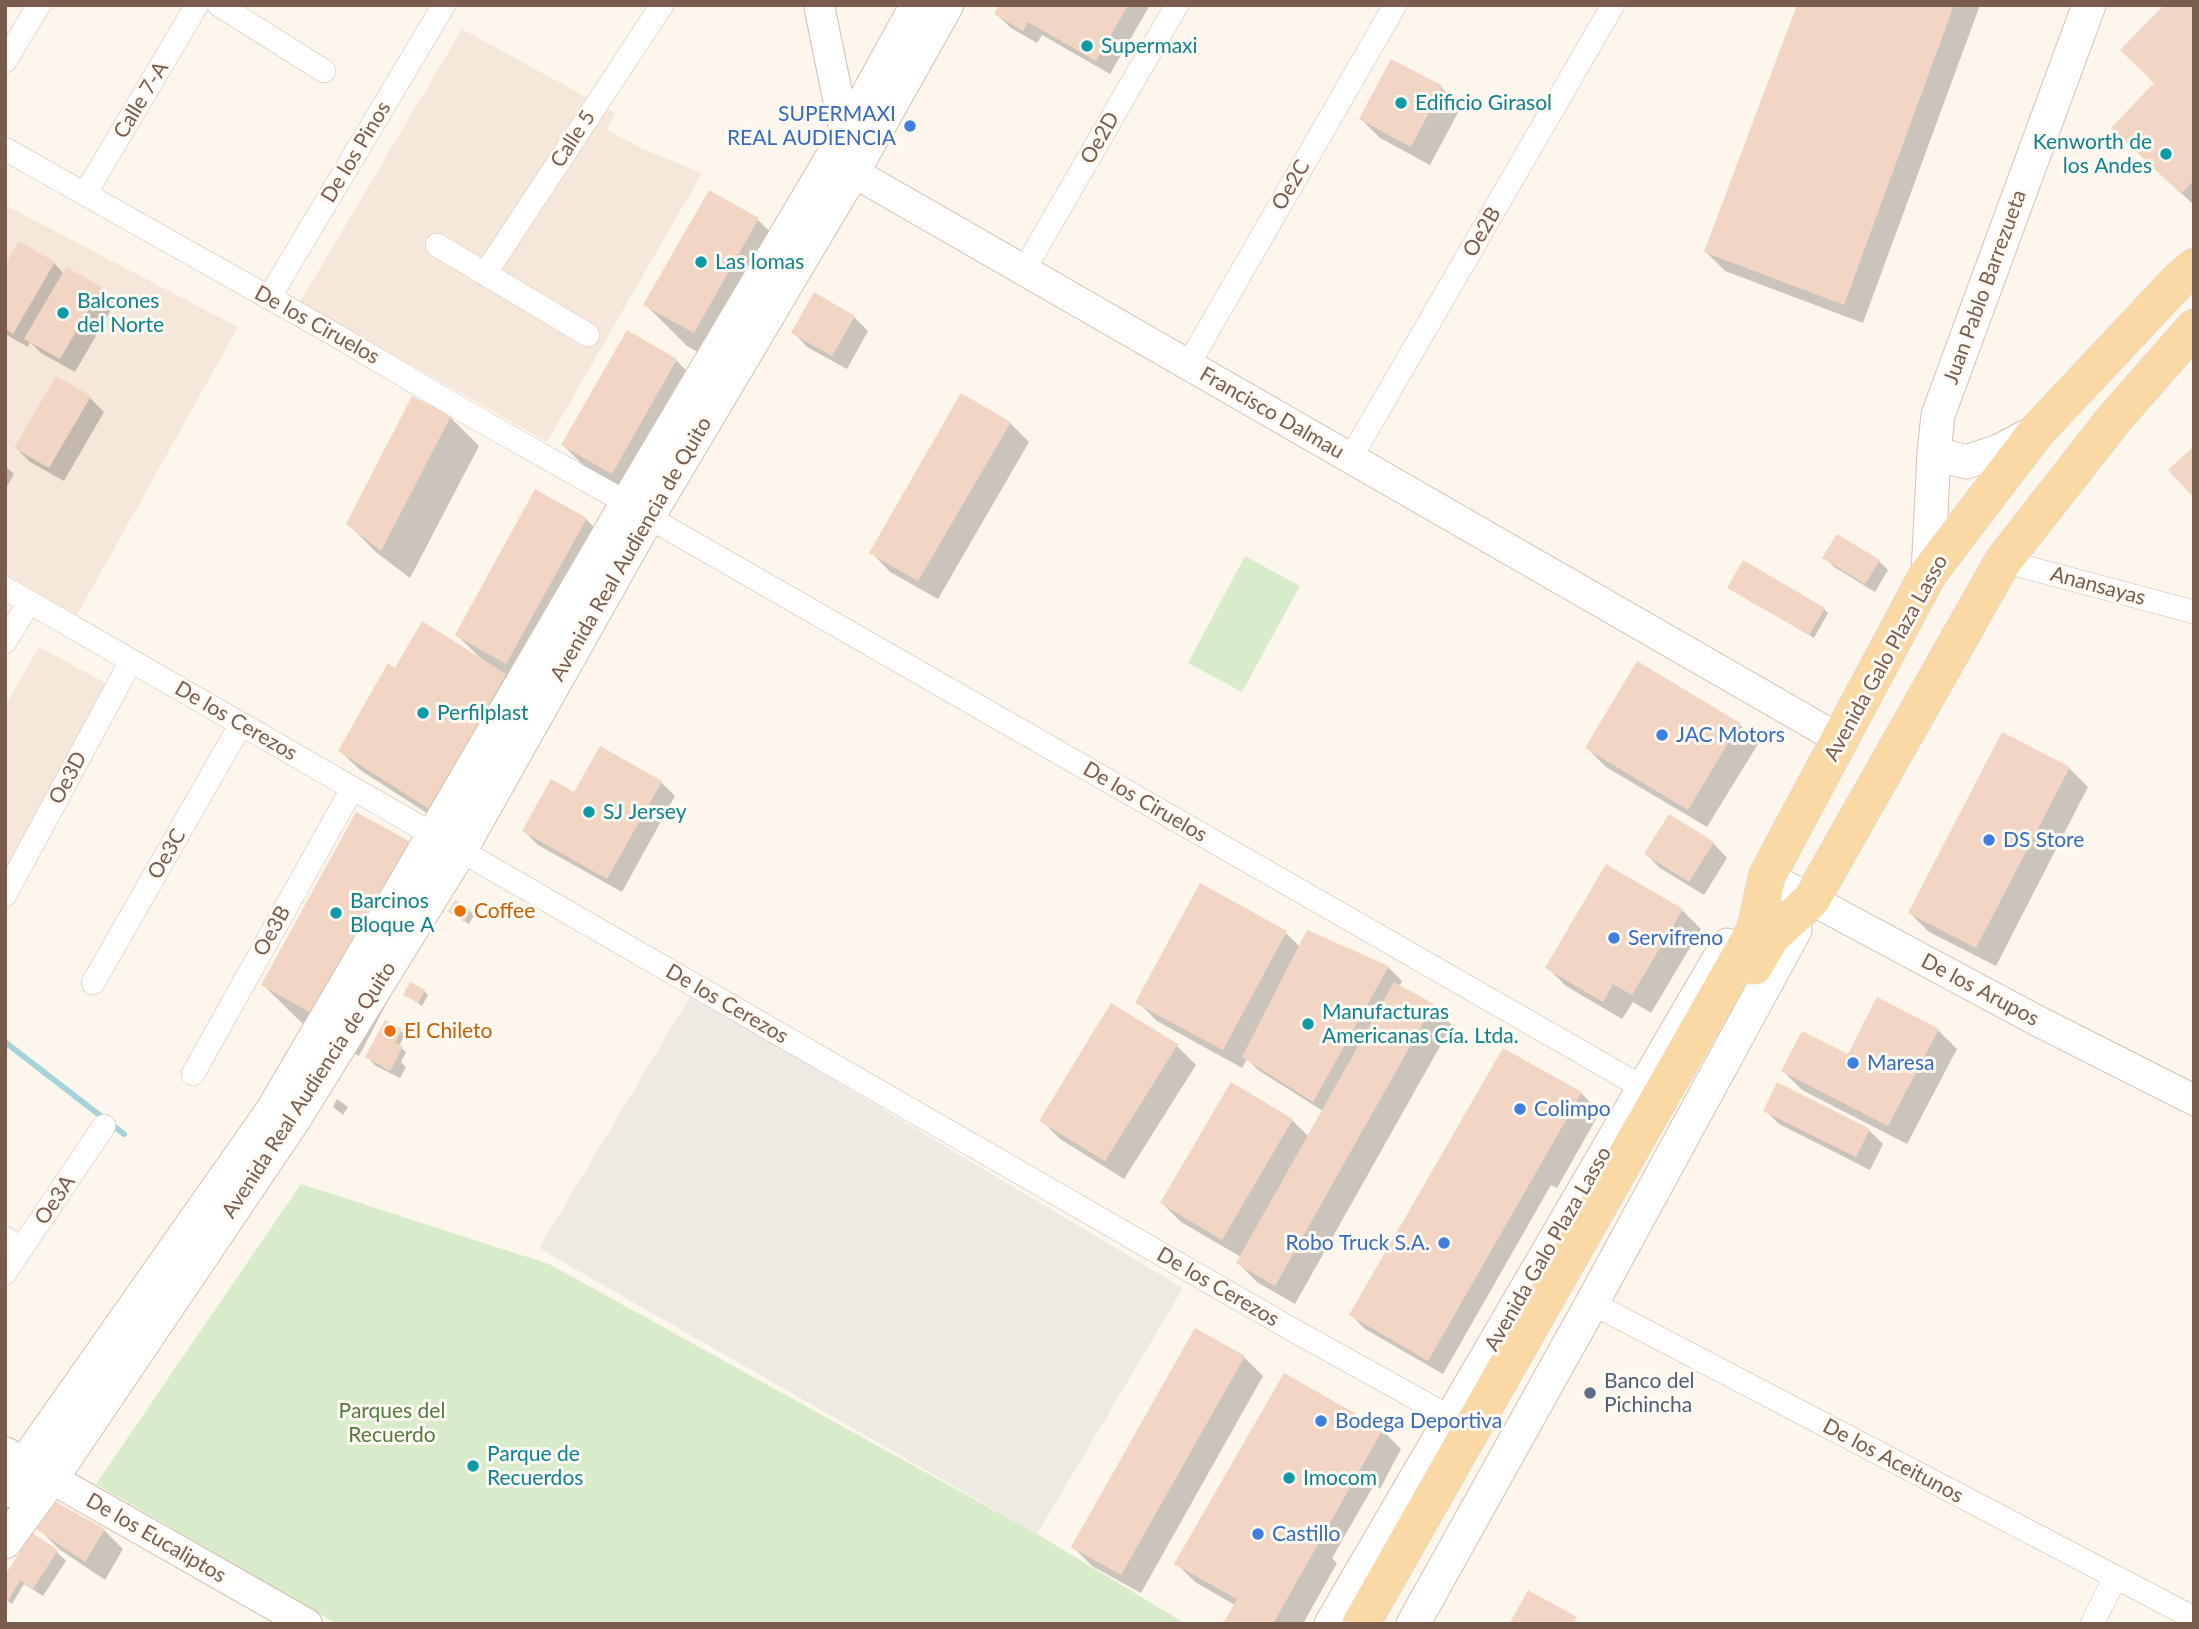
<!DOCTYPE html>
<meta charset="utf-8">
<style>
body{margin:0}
#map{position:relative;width:2199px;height:1629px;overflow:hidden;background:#fdf6ec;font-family:Lato,sans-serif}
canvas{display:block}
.frame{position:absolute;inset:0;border:7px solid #7a5c4d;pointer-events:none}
</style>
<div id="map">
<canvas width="2199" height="1629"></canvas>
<div class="frame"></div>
</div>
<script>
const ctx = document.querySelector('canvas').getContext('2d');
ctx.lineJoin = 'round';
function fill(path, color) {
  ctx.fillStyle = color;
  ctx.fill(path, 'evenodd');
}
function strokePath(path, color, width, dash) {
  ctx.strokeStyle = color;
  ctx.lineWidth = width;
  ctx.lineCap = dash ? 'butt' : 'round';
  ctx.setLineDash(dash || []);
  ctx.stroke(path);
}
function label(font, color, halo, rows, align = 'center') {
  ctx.font = font + ' Lato,sans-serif';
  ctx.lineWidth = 6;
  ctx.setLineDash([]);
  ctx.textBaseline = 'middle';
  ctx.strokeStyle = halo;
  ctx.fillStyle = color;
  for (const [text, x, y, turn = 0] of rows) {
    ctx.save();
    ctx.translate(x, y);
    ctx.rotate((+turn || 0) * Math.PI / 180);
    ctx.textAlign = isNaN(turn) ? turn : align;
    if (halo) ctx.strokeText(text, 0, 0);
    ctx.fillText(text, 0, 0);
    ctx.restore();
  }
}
fill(new Path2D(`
 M462 29 615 113 607 130 643 149 702 173 547 442 300 302Z
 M5 205 238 327 77 615 5 573Z
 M39 647 113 687 5 873V706Z`), '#f5e8da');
fill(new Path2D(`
 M691 995 1183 1288 1037 1534 539 1248Z`), '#efe9e4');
fill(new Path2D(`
 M1245 556 1300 586 1242 692 1188 663Z
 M301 1184 549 1264 1037 1534 1186 1624H337L96 1484Z`), '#d8ecc9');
fill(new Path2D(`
 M1001 5H1150L1110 74 1042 35 1037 43 1011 28 996 14Z
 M1798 5H1980L1863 323 1725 271 1706 252Z
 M2194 5V205L2132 147 2156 83Z
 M1442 88 1461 107 1430 165 1380 138 1361 119Z
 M709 192 758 220 800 261 736 373 687 346 646 305Z
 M54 263 64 274 101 288 115 303 75 372 41 353 30 342 28 347 5 334V269Z
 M854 317 868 331 847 369 807 347 793 332Z
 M676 360 717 402 654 514 605 487 563 445Z
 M56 378 90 398 104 412 64 481 30 462 16 448Z
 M450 417 479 446 410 578 377 553 348 524Z
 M1010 423 1029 442 938 599 890 572 871 552Z
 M5 466 14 474 5 490Z
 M586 519 627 561 450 828 360 770 340 751 396 670 479 657 457 635Z
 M1825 558 1879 561 1888 570 1875 592 1834 567Z
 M1734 591 1824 609 1828 613 1814 638Z
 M1739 724 1758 744 1707 827 1606 767 1587 748Z
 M2069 768 2088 787 1996 966 1929 932 1910 913Z
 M661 782 675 796 622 892 538 845 524 831 575 795Z
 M1669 816 1713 843 1727 858 1704 895 1660 868 1646 854Z
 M407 843 449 884 359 1056 305 1026 263 985Z
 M1201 886 1286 933 1300 947 1388 967 1402 981 1399 987 1432 1006 1452 1025 1295 1304 1257 1282 1238 1263 1241 1257 1181 1222 1162 1203 1292 1120 1309 1137 1323 1111 1258 1070 1247 1059 1242 1068 1157 1021 1138 1002Z
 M1682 910 1701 929 1651 1013 1633 1002 1622 1019 1566 986 1547 967Z
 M470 911 474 915 469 924 450 912Z
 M424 991 428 995 422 1006 405 994Z
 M386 1022 405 1034 399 1046 406 1052 401 1062 406 1067 400 1078 376 1066 367 1057Z
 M1938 1030 1957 1049 1907 1144 1802 1090 1783 1071 1848 1057Z
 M1177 1046 1196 1065 1124 1179 1060 1139 1041 1120Z
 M1581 1093 1600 1112 1557 1188 1551 1185 1443 1374 1365 1329 1351 1315Z
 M337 1099 348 1107 343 1115 333 1107Z
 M1765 1110 1869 1130 1883 1144 1870 1170 1779 1124Z
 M1244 1357 1263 1376 1141 1593 1092 1566 1073 1547Z
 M1382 1430 1401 1449 1380 1489 1374 1485 1332 1558 1337 1563 1303 1624H1225L1235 1605 1195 1582 1176 1563Z
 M39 1529 104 1530 123 1549 105 1580 59 1549Z
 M57 1552 66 1561 43 1596 24 1584 12 1604 5 1599V1578Z`), '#0003');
strokePath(new Path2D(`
 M5 1042 124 1134`), '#a5d3da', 6);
fill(new Path2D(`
 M999 5H1128L1096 61 1028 22 1023 31 994 14Z
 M1797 5H1954L1844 305 1704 252Z
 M2164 5H2194V180L2181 194 2111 128 2154 83 2120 50Z
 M1391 59 1443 86 1411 147 1359 119Z
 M709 190 759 218 694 333 643 305Z
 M19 241 55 262 13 334 5 329V265Z
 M66 267 102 287 60 359 24 339Z
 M814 292 855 316 832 356 791 333Z
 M627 330 677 359 612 474 561 445Z
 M56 376 91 396 49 468 14 448Z
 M961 393 1011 422 918 581 869 553Z
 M412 396 451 416 381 551 346 524Z
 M2194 446V498L2168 470Z
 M535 489 587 518 506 664 455 635Z
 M1837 534 1880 560 1865 584 1822 558Z
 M1743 560 1825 608 1809 635 1727 588Z
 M422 621 506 674 431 810 338 751 388 663 395 668Z
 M1637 661 1740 723 1688 810 1585 748Z
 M2002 732 2070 767 1976 948 1908 913Z
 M600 746 662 781 607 879 522 831 551 779 574 792Z
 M356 812 409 841 317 1016 261 985Z
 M1669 814 1714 842 1689 882 1644 854Z
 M1606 864 1683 909 1632 995 1613 984 1603 1002 1545 968Z
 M1200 883 1287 931 1223 1050 1135 1003Z
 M455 900 471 910 464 922 448 912Z
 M1307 930 1389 966 1313 1102 1242 1057Z
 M410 982 425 990 418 1003 403 995Z
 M1394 982 1434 1004 1275 1286 1236 1263Z
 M1877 997 1939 1029 1888 1126 1781 1071 1802 1031 1848 1054Z
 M1111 1003 1178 1044 1105 1161 1039 1121Z
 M385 1020 402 1029 395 1043 403 1046 390 1071 365 1057Z
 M1503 1048 1582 1092 1428 1361 1349 1315Z
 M1231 1082 1293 1119 1222 1240 1160 1203Z
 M1777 1082 1870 1129 1856 1157 1763 1111Z
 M1195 1328 1245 1356 1121 1575 1071 1547Z
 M1284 1373 1383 1429 1273 1624H1223L1237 1599 1174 1564Z
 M56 1502 105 1529 85 1562 36 1529Z
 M32 1533 58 1550 33 1589 20 1580 8 1601 5 1600V1575Z
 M1528 1590 1577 1617 1573 1624H1509Z`), '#f3d5c3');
const pedestrian = new Path2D(`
 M5 1235 23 1247`);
const minor = new Path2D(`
 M219 5 324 71
 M5 61 39 5
 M5 149 339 337 469 414 627 503
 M85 194 197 5
 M437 245 588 335
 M1024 270 1177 5
 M485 274 662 5
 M269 298 444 5
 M1188 365 1395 5
 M1350 459 1613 5
 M648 517 1642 1087
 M2003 561 2194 612
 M5 588 1293 1330 1450 1417
 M5 642 29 602
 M5 895 131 661
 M93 983 241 724
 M193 1074 352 789
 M5 1273 104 1126
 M1592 1303 2194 1618
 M2092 1624 2115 1578`);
const tertiary = new Path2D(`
 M819 5 853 172 1839 739
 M1767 876 2034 1019 2194 1100
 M5 1452 307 1624`);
const secondary = new Path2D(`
 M1934 453 1966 462 1999 451 2037 431
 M1928 574 1934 453 1938 415 2089 5
 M5 1491 272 1111 627 503 846 134 917 5
 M5 1542 52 1478 293 1121 460 851 648 517 853 172 947 5
 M1331 1624 1727 945
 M1413 1624 1592 1303 1795 930`);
const primary = new Path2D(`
 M1754 966 1770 938 1811 900 2003 561 2114 419 2194 328
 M1361 1624 1755 930 1767 876 1928 574 2037 431 2179 280 2194 267`);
strokePath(pedestrian, '#d1beb0', 19);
strokePath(minor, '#d1beb0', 24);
strokePath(tertiary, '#d1beb0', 32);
strokePath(secondary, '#d6c0b0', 35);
strokePath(primary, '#dad1cd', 38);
strokePath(pedestrian, '#fff', 18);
strokePath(minor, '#fff', 23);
strokePath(tertiary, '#fff', 30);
strokePath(secondary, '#fff', 33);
strokePath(primary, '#fbd9a5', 37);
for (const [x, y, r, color] of [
 [1087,46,7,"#0f9aa8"],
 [1401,103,7,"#0f9aa8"],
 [910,126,7,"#3f7fe0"],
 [2166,154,7,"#0f9aa8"],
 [701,262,7,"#0f9aa8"],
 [63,313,7,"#0f9aa8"],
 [423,713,7,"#0f9aa8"],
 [1662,735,7,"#3f7fe0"],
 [589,812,7,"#0f9aa8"],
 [1989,840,7,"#3f7fe0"],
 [460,911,7,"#e8710a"],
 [336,913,7,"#0f9aa8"],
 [1614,938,7,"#3f7fe0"],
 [1308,1024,7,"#0f9aa8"],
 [390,1031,7,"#e8710a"],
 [1853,1063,7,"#3f7fe0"],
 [1520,1109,7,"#3f7fe0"],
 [1444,1243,7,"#3f7fe0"],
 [1590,1393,7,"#5c6f8a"],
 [1321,1421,7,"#3f7fe0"],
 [473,1466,7,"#0f9aa8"],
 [1289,1478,7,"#0f9aa8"],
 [1258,1534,7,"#3f7fe0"]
]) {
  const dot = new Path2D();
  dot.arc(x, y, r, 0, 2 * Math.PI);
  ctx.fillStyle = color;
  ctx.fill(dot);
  strokePath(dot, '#fffaf3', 2.5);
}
label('21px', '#0d838f', '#fffaf3', [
 ["Supermaxi",1101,46],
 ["Edificio Girasol",1415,103],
 ["Kenworth de",2152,142,"right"],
 ["los Andes",2152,166,"right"],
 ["Las lomas",715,262],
 ["Balcones",77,301],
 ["del Norte",77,325],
 ["Perfilplast",437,713],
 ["SJ Jersey",603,812],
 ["Barcinos",350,901],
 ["Bloque A",350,925],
 ["Manufacturas",1322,1012],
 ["Americanas Cía. Ltda.",1322,1036],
 ["Parque de",487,1454],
 ["Recuerdos",487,1478],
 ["Imocom",1303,1478]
], 'left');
label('21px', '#7a5c4d', '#fffaf3', [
 ["Calle 7-A",141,100,-59],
 ["Oe2D",1100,138,-60],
 ["Calle 5",573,139,-57],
 ["De los Pinos",356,152,-59],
 ["Oe2C",1291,185,-60],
 ["Oe2B",1482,232,-60],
 ["Juan Pablo Barrezueta",1985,287,-70],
 ["De los Ciruelos",317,325,29],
 ["Francisco Dalmau",1272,413,30],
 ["Avenida Real Audiencia de Quito",631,549,-60],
 ["Anansayas",2098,586,15],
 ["Avenida Galo Plaza Lasso",1886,658,-61],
 ["De los Cerezos",236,721,30],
 ["Oe3D",68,778,-62],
 ["De los Ciruelos",1145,802,30],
 ["Oe3C",167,854,-60],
 ["Oe3B",272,931,-61],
 ["De los Arupos",1980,990,28],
 ["De los Cerezos",727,1004,30],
 ["Avenida Real Audiencia de Quito",309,1090,-57],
 ["Oe3A",55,1200,-56],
 ["Avenida Galo Plaza Lasso",1548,1249,-60],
 ["De los Cerezos",1218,1287,30],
 ["De los Aceitunos",1893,1461,28],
 ["De los Eucaliptos",156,1538,30]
]);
label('21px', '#366cbe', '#fffaf3', [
 ["SUPERMAXI",896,114,"right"],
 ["REAL AUDIENCIA",896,138,"right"],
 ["JAC Motors",1676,735],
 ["DS Store",2003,840],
 ["Servifreno",1628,938],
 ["Maresa",1867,1063],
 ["Colimpo",1534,1109],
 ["Robo Truck S.A.",1430,1243,"right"],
 ["Bodega Deportiva",1335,1421],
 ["Castillo",1272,1534]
], 'left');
label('21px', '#c56008', '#fffaf3', [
 ["Coffee",474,911],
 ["El Chileto",404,1031]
], 'left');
label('21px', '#4e5e75', '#fffaf3', [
 ["Banco del",1604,1381],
 ["Pichincha",1604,1405]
], 'left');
label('21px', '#537a41', '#fffaf3', [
 ["Parques del",392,1411],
 ["Recuerdo",392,1435]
]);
</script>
